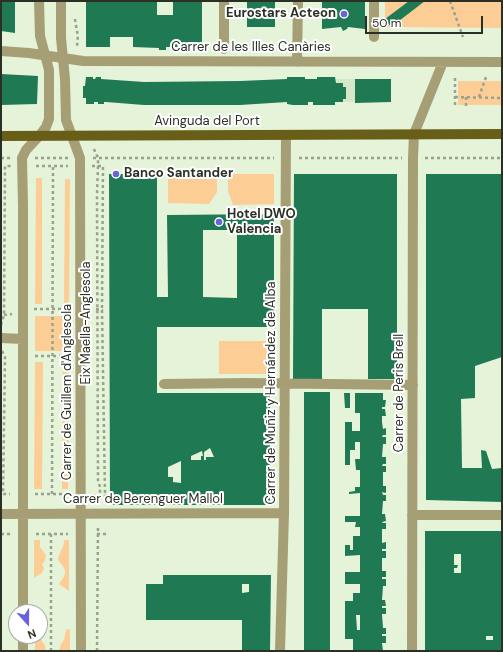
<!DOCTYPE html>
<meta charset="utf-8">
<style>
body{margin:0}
#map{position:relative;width:503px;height:652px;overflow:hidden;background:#e5f3d9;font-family:"DM Sans",sans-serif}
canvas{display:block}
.frame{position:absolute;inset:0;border:2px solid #2b3026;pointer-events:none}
.north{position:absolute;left:8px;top:604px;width:40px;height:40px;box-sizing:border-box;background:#fff;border:1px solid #aaaca8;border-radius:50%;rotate:159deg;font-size:11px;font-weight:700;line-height:16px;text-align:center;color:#2b3026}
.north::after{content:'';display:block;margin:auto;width:14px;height:18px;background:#6b61db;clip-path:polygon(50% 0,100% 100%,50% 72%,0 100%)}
.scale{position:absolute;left:365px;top:16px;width:118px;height:18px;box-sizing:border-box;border:2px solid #2b3026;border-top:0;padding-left:5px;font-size:12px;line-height:14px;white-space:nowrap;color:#2b3026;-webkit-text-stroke:3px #fff;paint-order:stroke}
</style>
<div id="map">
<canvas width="503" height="652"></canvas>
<div class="frame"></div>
<div class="north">N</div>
<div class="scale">50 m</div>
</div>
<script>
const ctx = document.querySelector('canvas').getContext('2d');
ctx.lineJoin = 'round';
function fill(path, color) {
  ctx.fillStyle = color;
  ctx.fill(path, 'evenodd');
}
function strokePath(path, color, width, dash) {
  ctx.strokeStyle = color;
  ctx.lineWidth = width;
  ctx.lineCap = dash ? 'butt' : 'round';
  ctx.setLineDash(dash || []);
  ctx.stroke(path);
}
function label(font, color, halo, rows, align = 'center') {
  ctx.font = font + ' "DM Sans",sans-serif';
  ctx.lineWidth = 4;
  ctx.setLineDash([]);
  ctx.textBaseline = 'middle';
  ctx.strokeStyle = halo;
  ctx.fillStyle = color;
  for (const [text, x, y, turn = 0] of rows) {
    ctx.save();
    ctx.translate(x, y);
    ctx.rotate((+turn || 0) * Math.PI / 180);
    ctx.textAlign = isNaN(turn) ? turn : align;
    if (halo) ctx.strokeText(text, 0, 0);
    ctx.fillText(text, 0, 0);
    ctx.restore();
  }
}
fill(new Path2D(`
 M336 79H391V102H336Z`), '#d7e8c8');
fill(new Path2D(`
 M385 1H502V28L385 27Z
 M458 81H502V105H458Z
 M168 174 217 175V192L209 204 168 203Z
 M228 174H274V204L233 205 228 191Z
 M36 178H42V304H35Z
 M65 179H70L69 303H64Z
 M35 316H69V351H35Z
 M219 341H269V374H219Z
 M35 362H43L42 489H34Z
 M63 362H69L68 489H62Z
 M34 540H40V547L46 555 45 560 42 565 44 568 42 573 34 578Z
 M64 540H69V591L59 584C68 572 67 571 58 560 59 551 64 549 64 540Z
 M70 629V651H59L61 644 64 640 66 630Z
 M35 636H38L45 645 46 651H35Z`), '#fdcd96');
fill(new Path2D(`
 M1 1H15V33L1 31Z
 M86 1H157V15H173V1H202V47L204 46V49H193L192 47H166V50H159V48L133 47V37H110V47H86Z
 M247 1H275V27H247Z
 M322 1H365V29L348 27 347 29 343 31 341 27 322 29Z
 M409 1H425L391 27 385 19Z
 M1 74 38 76 37 104 1 105Z
 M86 77H93V79H95L96 77H101V79L144 82 240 81 287 79V77H305V79H317V77H335L336 83H343V87H346V99H343V102H335V105H313V102H308V105H293L287 104V102L240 105H144L106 102H104V104H98V102H94V104H86V98H83V86H85Z
 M355 79H391V102L355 103Z
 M109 174H157V297H168L167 215 274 214V327H157V393H270V505H110ZM203 230H237V298L203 297ZM210 448 214 457H206V460H204V452ZM202 451 203 456H201V460H191V456ZM181 461V483L173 482V477H168V467Z
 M294 174H397V379H368V309H322V379H293Z
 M426 174H502V357L475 366V398L461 399 462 468H482L481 450 486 451 492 469 502 468V502L426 500Z
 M304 392H330V651H304Z
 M344 393H350V408H345Z
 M355 393H383V400H386L385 407H382V409H385L386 416H382V422L383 429 386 428V435H383L382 437H386V444H383L382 457H386V464H383L382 466H386V472H383V486H386V493L382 492 383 495H386V501H383L382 514H385L386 521 382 522 383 523H386V529H382V543L386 542V549H382V551H386V558H382V571H386V577H382V579H386V586H383L382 600H385L386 606H382V608H386V614H382L383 628H386V634H382V636H386V643H382L383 651H353V639H345V601H353V593H360V584H345V572H360V555L345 556V545H350V550H353V536H360V527H355L356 522H345V516H360V493L349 494V492L355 491V487H360V470H356L355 459H360V442H355V450H350V465H345V422H352V431H360V413H355ZM356 615H360V630H357Z
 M425 531H502V651H425ZM454 554H461V573H454V568H457L458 565H454ZM486 636H493V640H486Z
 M163 575H271L270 651H242V620H146V584H163ZM242 584H249V592L242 593Z`), '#1f7a54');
strokePath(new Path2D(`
 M450 1 463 37
 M75 19C76 29 80 38 76 48
 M455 78V107
 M455 97 502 98
 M466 97V107
 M479 97 486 77
 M94 149 98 158V166L97 195 98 480 100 487V502
 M1 158H10
 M35 158H68
 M93 158H274
 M299 158H402
 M425 158H502
 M36 166H68
 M92 166H103L102 310
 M34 309H67
 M96 309 102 310 105 495
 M4 315 12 314
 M1 325 4 315 5 166H11
 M2 351 5 356 3 494H10
 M35 356H68
 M35 494H68
 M52 494 53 166
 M93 496 105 495V502
 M1 534H11
 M36 534H51
 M97 534H107
 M51 651V534H68
 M97 651 98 525`), '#98a28e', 2.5, [3, 3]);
strokePath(new Path2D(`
 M61 1V38L65 79 66 120 80 158 81 651
 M224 1V49
 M374 1V37
 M1 51 29 53 83 61 502 62
 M297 62 298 1
 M1 338 23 339
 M164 384 247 383 413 385
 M1 514 284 513
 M412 515H502
 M23 612V205L22 158 26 150 40 135 46 127 49 119V70L40 36 39 1
 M23 636V651
 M280 651 284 513 286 135
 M412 651 413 158 414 134 443 62`), '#a69f75', 10);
strokePath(new Path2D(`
 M1 136 502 134`), '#695e18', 10);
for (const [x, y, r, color] of [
 [344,14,4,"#6b61db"],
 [116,174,4,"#6b61db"],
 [219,222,4,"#6b61db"]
]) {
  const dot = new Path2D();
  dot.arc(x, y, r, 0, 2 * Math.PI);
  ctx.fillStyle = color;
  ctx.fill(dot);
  strokePath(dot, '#fff', 1.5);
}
label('bold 13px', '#2b3026', '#fff', [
 ["Eurostars Acteon",336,14,"right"],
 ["Banco Santander",124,174],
 ["Hotel DWO",227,215],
 ["Valencia",227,230]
], 'left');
label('13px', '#2b3026', '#fff', [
 ["Carrer de les Illes Canàries",251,48],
 ["Avinguda del Port",207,122],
 ["Eix Maella-Anglesola",87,323,-90],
 ["Carrer de Guillem d'Anglesola",68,392,-90],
 ["Carrer de Muñiz y Hernández de Alba",272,393,-90],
 ["Carrer de Peris Brell",400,393,-90],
 ["Carrer de Berenguer Mallol",143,500]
]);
</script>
